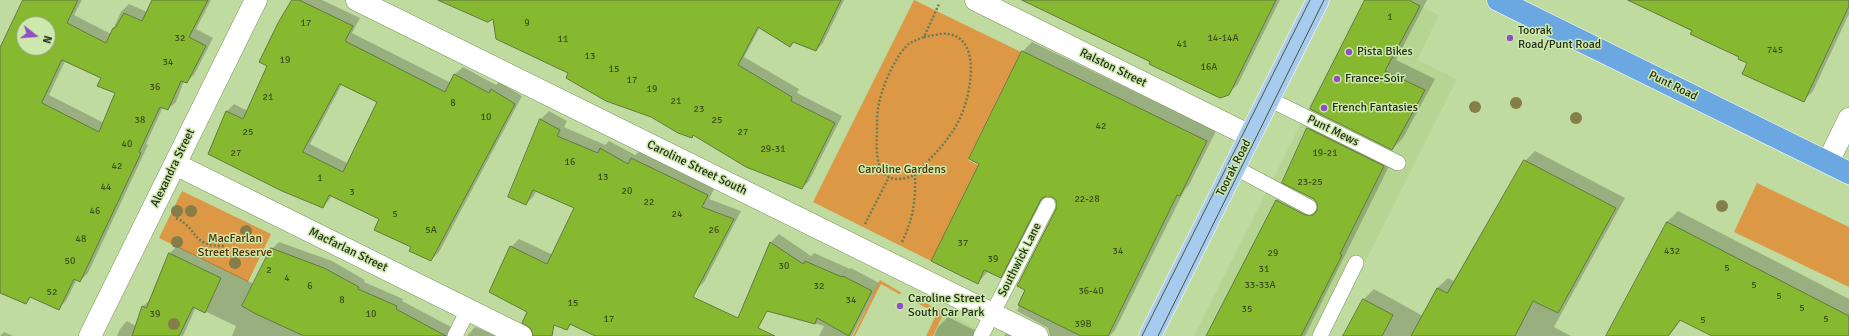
<!DOCTYPE html>
<style>
body{margin:0}
#map{position:relative;width:1849px;height:336px;overflow:hidden;background:#c0dba0;font-family:Signika,sans-serif}
canvas{display:block}
.north{position:absolute;left:16px;top:16px;width:40px;height:40px;box-sizing:border-box;background:#cde8ac;border:1px solid #8a9e71;border-radius:50%;rotate:107deg;font-size:11px;font-weight:700;line-height:16px;text-align:center;color:#252f18}
.north::after{content:'';display:block;margin:auto;width:14px;height:18px;background:#914fc3;clip-path:polygon(50% 0,100% 100%,50% 72%,0 100%)}
</style>
<div id="map">
<canvas width="1849" height="336"></canvas>
<div class="north">N</div>
</div>
<script>
const ctx = document.querySelector('canvas').getContext('2d');
ctx.lineJoin = 'round';
function fill(path, color) {
  ctx.fillStyle = color;
  ctx.fill(path, 'evenodd');
}
function strokePath(path, color, width, dash) {
  ctx.strokeStyle = color;
  ctx.lineWidth = width;
  ctx.lineCap = dash ? 'butt' : 'round';
  ctx.setLineDash(dash || []);
  ctx.stroke(path);
}
function label(font, color, halo, rows, align = 'center') {
  ctx.font = font + ' Signika,sans-serif';
  ctx.lineWidth = 3;
  ctx.setLineDash([]);
  ctx.textBaseline = 'middle';
  ctx.strokeStyle = halo;
  ctx.fillStyle = color;
  for (const [text, x, y, turn = 0] of rows) {
    ctx.save();
    ctx.translate(x, y);
    ctx.rotate((+turn || 0) * Math.PI / 180);
    ctx.textAlign = isNaN(turn) ? turn : align;
    if (halo) ctx.strokeText(text, 0, 0);
    ctx.fillText(text, 0, 0);
    ctx.restore();
  }
}
fill(new Path2D(`
 M1363 0H1407L1439 15 1417 60 1457 79 1328 336H1194Z
 M944 312 993 336H933Z`), '#b7d592');
fill(new Path2D(`
 M914 0 1021 52 968 160 978 165 931 261 813 202Z
 M1757 183 1849 227V287L1734 232Z
 M182 191 271 234 248 282 159 238Z
 M880 280 902 293 899 294 881 284 855 336H853Z
 M919 300 944 312 933 336H926L937 313 917 303Z`), '#dd9846');
fill(new Path2D(`
 M25 0H82L74 15 111 34 121 12 129 4 147 12 153 0H211L196 29 213 38 194 75 186 82 184 81 176 102 168 109 163 107 146 144 148 145 88 273 80 281 77 279 66 301 58 309 32 296 25 303 0 292V52ZM24 24H48V48H24ZM65 61 103 78 116 93 104 123 49 95Z
 M293 0H322L360 18 352 33 451 83 455 74 463 67 496 85 499 82 522 96 439 252 431 260 412 247 380 219 333 195 323 207 226 112 234 104 248 111 269 66ZM342 84 378 102 349 164 310 144Z
 M443 0H844L823 43 816 50 795 42 790 46 760 27 744 57 799 89 797 93 842 116 809 181 802 188 694 135 692 137 570 73 493 18Z
 M1025 0H1280L1238 84 1228 94 1152 61Z
 M1366 0H1427L1396 60 1435 79 1403 138 1392 149Z
 M1642 0H1849V14L1813 91 1803 101 1740 56Z
 M1032 42 1216 131 1189 185 1184 191 1115 330 1110 336H1050L1048 328 1017 311 1057 209 1058 204 1053 196 1047 195 1010 267 1000 277 988 271 978 283 980 163 1022 52Z
 M549 111 567 121 564 127 605 145 609 141 635 155 640 151 715 187 709 199 741 211 704 282 696 290 663 292 763 336H596L572 324 567 329 528 311 511 247 519 239 553 255 576 208 536 191 534 196 526 204 509 196 541 119Z
 M1318 118 1394 156 1305 336H1207L1277 200 1287 190 1318 205 1308 129ZM1279 200 1310 217 1309 218 1279 203Z
 M1535 151 1625 198 1554 327 1571 336H1344L1364 299 1374 289 1423 316 1437 288 1448 278 1454 281 1525 161Z
 M1678 211 1849 299V336H1714L1681 320 1669 336H1608L1667 222Z
 M779 234 811 256 814 253 850 269 851 268 879 283 852 336H819L824 326 745 304 771 242Z
 M279 242 332 261 365 280 364 282 403 299 402 301 453 328 457 336H232L236 326 196 307 183 336H117L120 329 127 321 136 326 143 306 151 299 170 253 177 246 254 284 272 249Z
 M948 317 986 336H934L938 327Z
 M1015 324 1038 336H1004Z
 M475 327 498 336H467Z
 M4 332 13 336H0Z`), '#0003');
const building = new Path2D(`
 M23 0H78L67 23 106 43 113 28H115L124 13 142 21 152 0H208L189 37 206 46 187 83 181 81 168 110 160 107 139 152 141 153 80 282 74 279 59 310 30 297 26 304 0 293V48ZM24 24H48V48H24ZM62 60 101 78 97 86 115 93 99 132 42 103Z
 M292 0H299L353 26 345 41 445 92 454 74 489 93 491 89 515 104 431 261 409 251 411 247 374 230 379 219 329 195 323 208 282 191 208 154 226 111 243 119 267 66 259 62 278 23ZM340 84 377 102 343 172 303 152Z
 M438 0H841L816 51 793 42 790 47 758 27 738 65 792 97 791 101 835 123 802 189 746 167 693 135 692 138 678 133 651 117 606 101 566 78 568 73 496 39 493 19 488 22Z
 M1022 0H1276L1229 95 1220 98 1149 64 1150 62Z
 M1365 0H1409L1420 6 1385 71 1425 90 1392 150 1310 109Z
 M1628 0H1849V6L1804 102 1742 74 1747 63 1738 59 1739 57 1709 43 1690 34 1692 31Z
 M1022 51 1207 141 1180 196 1177 195 1108 336H1081L1018 305 1025 290 1017 286 1056 209V200L1052 197H1043L1040 201 1001 278 984 270 978 284 931 261 979 164 969 159Z
 M540 119 560 130 557 136 598 153 600 148 628 164 631 158 708 195 702 207 734 219 693 297 738 318 770 242 803 264 805 261 842 277 843 276 872 291 849 336 817 318 815 324 767 311 758 328 775 336H595L570 324 567 330 554 325 552 336H533L531 329 522 323 527 312 489 292 510 246 547 264 574 208 533 190 526 205 508 197Z
 M1307 128 1384 166 1340 254 1342 255 1301 336H1206L1276 200 1305 215H1313L1317 211V203L1314 199 1282 183Z
 M1524 160 1616 208 1558 313 1533 301 1515 336H1411L1437 288 1447 293Z
 M1667 222 1849 316V336H1712L1680 320 1668 336H1606Z
 M271 248 324 268 359 287 358 289 397 306 396 309 446 336H304L256 314 242 306Z
 M169 253 221 278 205 313 193 307 179 336H132L142 306 146 308Z
 M1363 299 1393 315 1382 336H1343Z`);
fill(building, '#86b830');
strokePath(building, '#627942', 1);
const lane = new Path2D(`
 M1269 99 1398 163
 M1234 167 1309 207
 M455 336 468 310
 M981 336 1048 205
 M1320 336 1356 263`);
const street = new Path2D(`
 M357 0 1037 336
 M976 0 1250 136
 M1828 162 1849 119
 M175 164 521 336
 M90 336 256 0`);
const primary = new Path2D(`
 M1150 336 1318 0`);
const highway = new Path2D(`
 M1498 0 1849 173`);
strokePath(lane, '#7d965e', 16);
strokePath(street, '#7d965e', 23);
strokePath(primary, '#fff', 23);
strokePath(highway, '#fff', 23);
strokePath(new Path2D(`
 M924 37C931 36 940 33 948 34 983 39 970 97 960 118 952 135 940 149 927 162 921 169 916 176 906 178 875 185 876 153 877 132 877 121 877 110 880 99 884 83 896 54 910 43 914 41 919 39 924 37L939 4
 M176 218C199 228 190 247 225 246
 M865 224 889 177
 M902 242C913 220 916 199 915 175`), '#6b7d55', 2.5, [2, 2]);
strokePath(lane, '#fff', 15);
strokePath(street, '#fff', 22);
strokePath(primary, '#a6cbee', 22);
strokePath(highway, '#6ba8e2', 22);
strokePath(new Path2D(`
 M1142 336 1310 0
 M1158 336 1324 0`), '#475536', 1);
ctx.fillStyle = '#857e48';
for (const [x, y] of [
 [1516,103],
 [1475,107],
 [1576,118],
 [1722,206],
 [177,211],
 [191,211],
 [246,231],
 [177,242],
 [235,263],
 [174,324]
]) {
  ctx.beginPath();
  ctx.arc(x, y, 6, 0, 2 * Math.PI);
  ctx.fill();
}
for (const [x, y, r, color] of [
 [1510,38,4,"#914fc3"],
 [1349,52,4,"#914fc3"],
 [1337,79,4,"#914fc3"],
 [1324,108,4,"#914fc3"],
 [900,306,4,"#914fc3"]
]) {
  const dot = new Path2D();
  dot.arc(x, y, r, 0, 2 * Math.PI);
  ctx.fillStyle = color;
  ctx.fill(dot);
  strokePath(dot, '#cde8ac', 1.5);
}
label('10px', '#3d511e', null, [
 ["1",1390,17],
 ["17",306,23],
 ["9",527,23],
 ["32",180,38],
 ["14-14A",1223,38],
 ["11",563,39],
 ["41",1182,44],
 ["745",1775,50],
 ["13",590,56],
 ["19",285,60],
 ["34",168,62],
 ["16A",1209,67],
 ["15",614,69],
 ["17",632,80],
 ["36",155,87],
 ["19",652,89],
 ["21",268,97],
 ["21",676,101],
 ["8",453,103],
 ["23",699,109],
 ["10",486,117],
 ["38",140,120],
 ["25",717,120],
 ["42",1101,126],
 ["25",248,132],
 ["27",743,132],
 ["40",127,144],
 ["29-31",773,149],
 ["27",236,153],
 ["19-21",1325,153],
 ["16",570,162],
 ["42",117,166],
 ["13",603,177],
 ["1",320,178],
 ["23-25",1310,182],
 ["44",106,187],
 ["20",627,191],
 ["3",352,192],
 ["22-28",1087,199],
 ["22",649,202],
 ["46",95,211],
 ["5",395,214],
 ["24",677,214],
 ["5A",431,230],
 ["26",714,230],
 ["48",81,239],
 ["37",963,243],
 ["34",1118,251],
 ["432",1672,251],
 ["29",1273,253],
 ["39",993,259],
 ["50",70,261],
 ["30",784,266],
 ["5",1727,268],
 ["31",1264,269],
 ["2",269,270],
 ["4",287,278],
 ["33-33A",1260,285],
 ["5",1754,285],
 ["6",310,286],
 ["32",819,286],
 ["36-40",1091,291],
 ["52",52,292],
 ["5",1779,296],
 ["8",342,300],
 ["34",851,300],
 ["15",573,303],
 ["5",1802,308],
 ["35",1247,309],
 ["39",155,314],
 ["10",371,314],
 ["17",609,319],
 ["5",1826,319],
 ["5",1703,320],
 ["39B",1083,324]
]);
label('12px', '#252f18', '#cde8ac', [
 ["Toorak",1518,31],
 ["Road/Punt Road",1518,45],
 ["Pista Bikes",1357,52],
 ["France-Soir",1345,79],
 ["French Fantasies",1332,108],
 ["Caroline Street",908,299],
 ["South Car Park",908,313]
], 'left');
label('12px', '#252f18', '#cde8ac', [
 ["Ralston Street",1113,68,26],
 ["Punt Road",1673,86,26],
 ["Punt Mews",1333,131,26],
 ["Alexandra Street",173,168,-64],
 ["Caroline Street South",697,168,26],
 ["Toorak Road",1234,168,-63],
 ["Macfarlan Street",348,250,26],
 ["Southwick Lane",1020,260,-63]
]);
label('12px', '#553100', '#cde8ac', [
 ["Caroline Gardens",902,170],
 ["MacFarlan",235,239],
 ["Street Reserve",235,253]
]);
</script>
